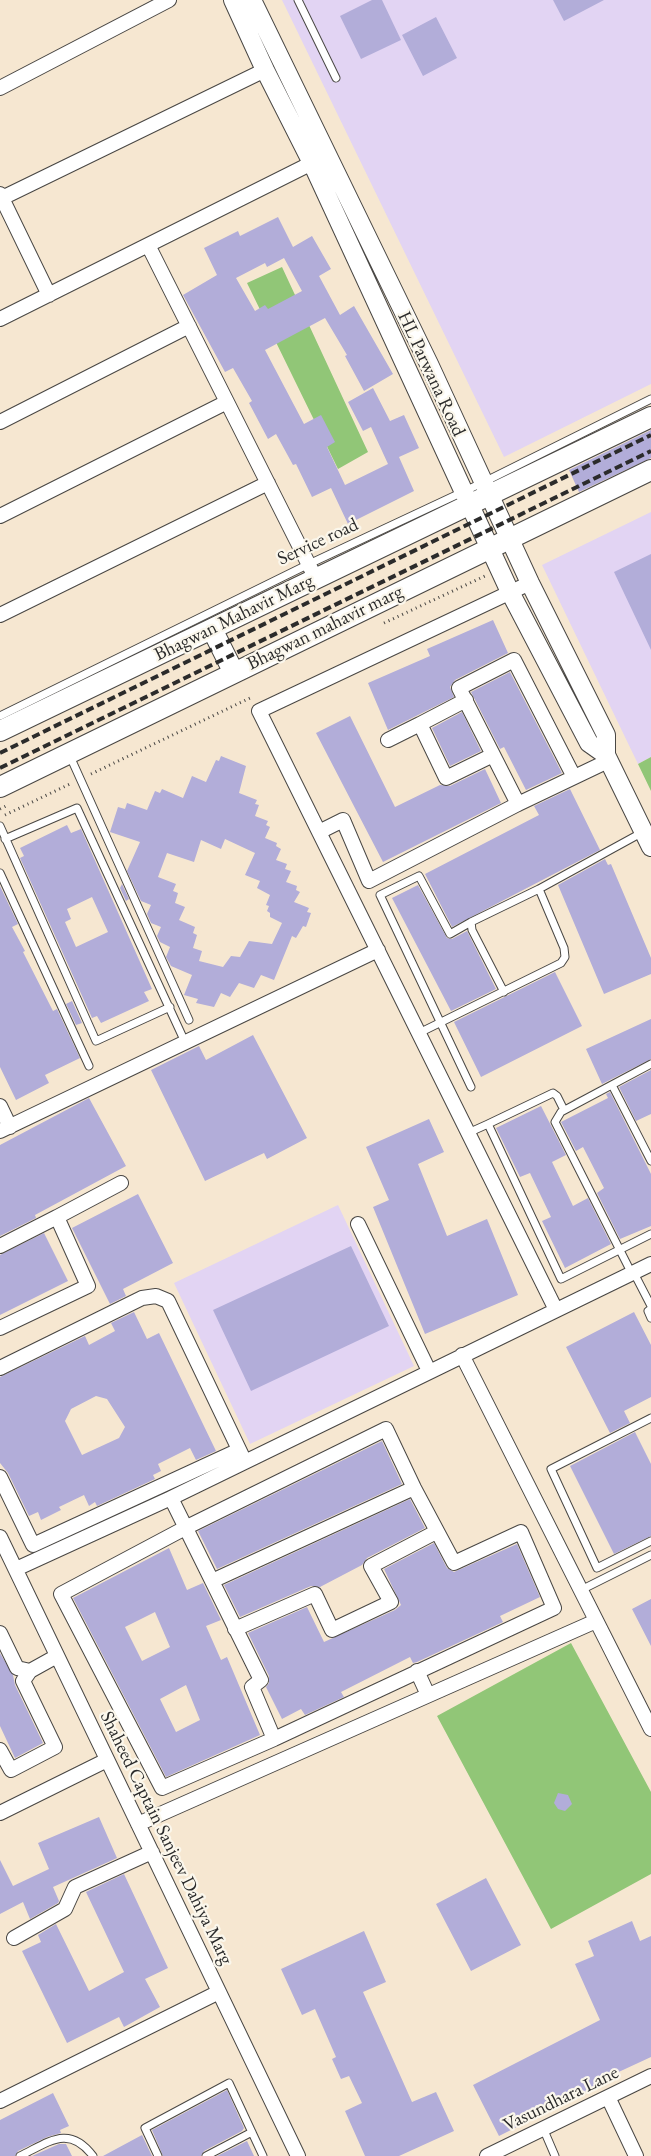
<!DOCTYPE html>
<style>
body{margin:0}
canvas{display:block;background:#f6e7d1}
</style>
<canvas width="651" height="2156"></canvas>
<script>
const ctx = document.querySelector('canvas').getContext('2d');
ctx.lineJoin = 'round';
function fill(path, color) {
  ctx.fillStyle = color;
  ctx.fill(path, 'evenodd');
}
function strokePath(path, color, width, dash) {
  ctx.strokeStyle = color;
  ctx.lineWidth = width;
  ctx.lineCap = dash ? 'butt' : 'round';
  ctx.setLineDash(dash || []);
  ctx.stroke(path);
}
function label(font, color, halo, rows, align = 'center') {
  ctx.font = font + ' "EB Garamond",serif';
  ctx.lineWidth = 4.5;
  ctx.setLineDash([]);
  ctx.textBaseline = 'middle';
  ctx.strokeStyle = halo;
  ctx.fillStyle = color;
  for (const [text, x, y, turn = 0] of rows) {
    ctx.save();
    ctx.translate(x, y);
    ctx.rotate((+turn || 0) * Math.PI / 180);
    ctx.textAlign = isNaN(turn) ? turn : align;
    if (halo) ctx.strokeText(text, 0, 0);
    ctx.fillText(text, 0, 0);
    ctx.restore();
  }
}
fill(new Path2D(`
 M282 0H651V384L504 457Z
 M651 512V757L638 764 542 565Z
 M338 1205 414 1366 250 1444 174 1283Z`), '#e2d4f3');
fill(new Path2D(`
 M282 267 368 452 338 469 247 283Z
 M651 757V791L638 764Z
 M571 1643 651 1792V1874L551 1929 437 1716Z`), '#91c677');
fill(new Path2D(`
 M372 0H382L401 40 361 59 340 16Z
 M553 0H604L564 21Z
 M436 17 457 58 423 76 402 35Z
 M278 217 293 247 312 236 331 269 319 276 340 315 354 306 393 374 364 391 345 356 347 355 325 318 265 350 304 424 321 415 335 442 327 447 345 485 388 464 371 427 363 431 348 402 373 388 390 421 404 415 419 448 399 457 414 491 348 524 331 488 312 497 296 464 293 465 276 434 268 439 249 403 252 401 233 368 225 372 183 295 217 275 204 248 238 231 240 236ZM284 258 302 291 268 309 265 305 255 311 236 278 265 263 267 267Z
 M651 430V458L579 492 569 470Z
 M651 554V650L614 572Z
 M493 620 508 653 455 680 450 687 454 697 388 730 368 683 430 656 427 649Z
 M510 672 562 773 526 790 504 747 500 749 471 692Z
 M462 712 481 751 450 766 432 728Z
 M350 716 395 807 440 785 450 786 485 769 501 803 383 862 316 733Z
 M221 756 246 766 239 793 257 800 255 804 259 805 255 816 268 821 266 825 270 827 265 838 277 843 276 846 281 849 276 860 287 864 285 869 291 871 286 882 297 886 296 890 300 892 294 902 309 908 307 912 311 913 306 927 303 926 296 938 292 936 274 980 261 975 254 988 239 983 230 997 221 993 214 1007 196 1003 198 999 184 995 192 975 171 966 166 957 170 947 160 942 157 936 161 927 151 923 147 914 151 905 141 901 127 871 140 842 110 832 118 807 125 809 127 803 147 810 155 791 160 793 162 789 183 798 192 776 206 782 216 760 219 761ZM225 839 255 853 245 875 260 881 257 888 270 895 266 905 269 906 267 911 270 913V917L282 923 272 944 249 941 240 957 231 956 223 967 199 961 202 951 193 948 197 935 193 933 195 927 179 920 185 907 175 903 178 893 173 891 176 884 158 877 167 853 194 862 201 840 221 849Z
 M570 789 600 850 452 927 425 874 539 815 534 806Z
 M67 825 71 833 81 829 152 989 144 992 149 1001 101 1023 97 1016 92 1018 20 858 24 856 20 848ZM92 897 108 932 76 947 65 922 71 919 67 909Z
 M605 859 608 865 611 864 651 958V974L604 994 558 885Z
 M122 884 129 899 126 901 120 888Z
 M418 885 447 938 452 939 467 931 496 989 451 1011 392 898Z
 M0 886 18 924 12 927 25 951 23 952 53 1011 57 1009 80 1058 45 1075 49 1083 16 1100 0 1067Z
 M555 972 582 1026 481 1077 454 1022Z
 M72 1001 82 1023 76 1025 66 1004Z
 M651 1019V1059L602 1084 586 1049Z
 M253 1035 307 1138 267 1159 264 1153 205 1181 151 1070 199 1046 206 1060Z
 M651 1070V1114L636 1121 619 1087Z
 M610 1092 651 1174V1226L620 1239 597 1193 604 1188 583 1147 576 1151 561 1122 608 1098 606 1094Z
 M89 1098 126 1166 35 1215 36 1218 0 1236V1145Z
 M541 1106 566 1155 552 1162 573 1206 588 1198 611 1244 565 1268 542 1221 551 1217 530 1173 520 1177 496 1128Z
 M429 1119 444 1152 418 1164 447 1236 487 1219 518 1295 425 1334 373 1207 389 1200 366 1147Z
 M138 1194 173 1263 123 1289 126 1296 110 1304 72 1228Z
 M44 1233 68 1281 0 1315V1255Z
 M351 1246 389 1326 251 1391 213 1310Z
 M134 1312 147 1339 159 1333 216 1451 196 1460 190 1448 158 1464 161 1471 153 1475 155 1479 97 1506 95 1502 89 1506 84 1495 59 1507 61 1510 41 1520 38 1512 29 1516 8 1473 0 1463V1377L85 1336 89 1345 115 1331 111 1323ZM96 1396 107 1399 125 1427 119 1438 82 1455 65 1421 71 1409Z
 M634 1312 651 1345V1397L624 1411 630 1423 610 1433 566 1347Z
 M635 1432 651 1464V1536L614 1554 570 1466Z
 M382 1441 402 1484 217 1569 198 1531Z
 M410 1499 425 1528 367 1558 362 1565 320 1587 311 1586 240 1617 224 1585Z
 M434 1543 447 1568 454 1572 517 1544 540 1597 500 1616 503 1622 417 1662 413 1663 410 1657 341 1692 344 1697 305 1715 301 1709 282 1719 266 1687 269 1683V1676L248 1633 307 1607 324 1642 395 1610 401 1605 384 1569Z
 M169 1548 187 1590 203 1583 221 1620 206 1626 221 1660 227 1657 260 1735 166 1777 73 1598ZM155 1612 170 1647 142 1661 125 1627ZM186 1685 200 1720 176 1732 160 1699Z
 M651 1599V1646L632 1609Z
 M0 1653 13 1675 15 1685 43 1743 15 1758 0 1726Z
 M558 1793 568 1795 572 1804 565 1811 558 1809 554 1803Z
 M99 1817 117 1858 53 1887 59 1901 58 1903 30 1919 23 1902 0 1914V1860L13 1886 49 1869 38 1843Z
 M124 1874 168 1968 145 1979 160 2007 124 2027 119 2017 67 2043 22 1951 41 1942 38 1935 56 1924 89 1991 124 1972 86 1892Z
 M486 1878 521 1945 471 1971 436 1904Z
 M632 1921 640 1941 651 1936V2057L610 2076 612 2079 499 2136 473 2085 600 2020 575 1964 594 1956 588 1941Z
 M364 1931 386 1982 363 1992 412 2102 436 2092 454 2131 399 2156H365L345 2111 362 2103 349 2076 341 2079 332 2059 336 2057 315 2009 302 2015 281 1969Z
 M227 2090 244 2128 242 2131 204 2151 201 2156H163L152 2130Z
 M53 2093 69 2126 60 2130 61 2133 47 2137 18 2151 15 2156H0V2120Z
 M142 2135 152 2156H103Z
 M247 2141 254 2156H217Z
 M59 2144H66L72 2156H32Z`), '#b2add9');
const service = new Path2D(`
 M298 0 336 78
 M0 716 309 564 484 482 651 399
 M69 754 189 1020
 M0 826 96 1041 170 1007
 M5 839 77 808 185 1042
 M0 873 89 1066
 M504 992 472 930 471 922 539 889
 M419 1033 561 963 565 957 564 948 539 889 643 832
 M612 1085 651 1161
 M471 1087 380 895 419 876 450 934 471 922
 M488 1124 553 1093 557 1096 564 1110
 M468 1133 488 1124 561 1279 651 1234
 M634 1273 651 1306
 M632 1274 555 1122 561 1112 651 1064
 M651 1309 648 1311 651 1318
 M651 1418 551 1469 597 1568 651 1541
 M581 1590 651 1555
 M543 2128 555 2156
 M20 2156C49 2142 69 2124 93 2156
 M158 2156 145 2128 229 2083 263 2156
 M206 2156 252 2132`);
const minor = new Path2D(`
 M0 88 169 0
 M0 194 49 295
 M2 198 265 70
 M148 245 316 579
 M0 319 312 163
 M0 422 189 326
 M0 516 227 402
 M530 583 259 711 556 1310
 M0 615 268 483
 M420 724 466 700
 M388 740 420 724 446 778 493 755
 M518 804 459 688 514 660 574 777
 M319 832 343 820 369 881 518 804 608 761
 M0 1106 10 1127
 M0 1131 378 950
 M57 1217 121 1183
 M358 1224 429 1371
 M0 1246 57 1217 88 1286 0 1328
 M462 1355 651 1729
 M0 1368 142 1298 156 1296 168 1301 245 1462
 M386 1429 414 1488 454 1563 521 1532 554 1608 274 1739 162 1788 61 1594 187 1527Z
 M0 1477 33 1545 239 1450
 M171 1498 261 1680 252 1687 274 1739
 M0 1537 298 2156
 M16 1569 171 1498 651 1264
 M212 1581 414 1488
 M235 1629 315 1594 332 1630 391 1602 371 1566 436 1532
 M0 1633 17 1668 30 1671
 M417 1671 428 1695
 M0 1750 11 1770 55 1747 23 1681 30 1671 57 1656
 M0 1813 107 1760
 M138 1824 596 1621
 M14 1938 65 1909 75 1887 152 1852
 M608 2097 636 2156
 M0 2101 219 1992
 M487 2156 651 2076`);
const tertiary = new Path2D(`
 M233 0 265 70 312 163 510 592 589 743 606 755
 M252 0 429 364 530 583 606 735V755L651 847`);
const secondary = new Path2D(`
 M212 629 234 673
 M0 731 651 417
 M0 787 651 470`);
strokePath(service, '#494744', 9);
strokePath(minor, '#494744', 16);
strokePath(tertiary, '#494744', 20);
strokePath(secondary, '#494744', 22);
strokePath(new Path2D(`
 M384 623 485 576
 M91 774 250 698
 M0 809 8 805
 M5 815 72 783`), '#494744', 3, [1, 4]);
strokePath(service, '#fff', 7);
strokePath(minor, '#fff', 14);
strokePath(tertiary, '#fff', 18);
strokePath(secondary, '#fff', 20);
strokePath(new Path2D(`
 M0 753 651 435
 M0 768 651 451`), '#2b2b2b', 4, [8, 4]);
label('19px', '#2b2b2b', '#fbf7ec', [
 ["HL Parwana Road",431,374,65],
 ["Service road",318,542,-25],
 ["Bhagwan Mahavir Marg",234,618,-26],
 ["Bhagwan mahavir marg",325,628,-26],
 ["Shaheed Captain Sanjeev Dahiya Marg",166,1838,64],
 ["Vasundhara Lane",561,2099,-26]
]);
</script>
